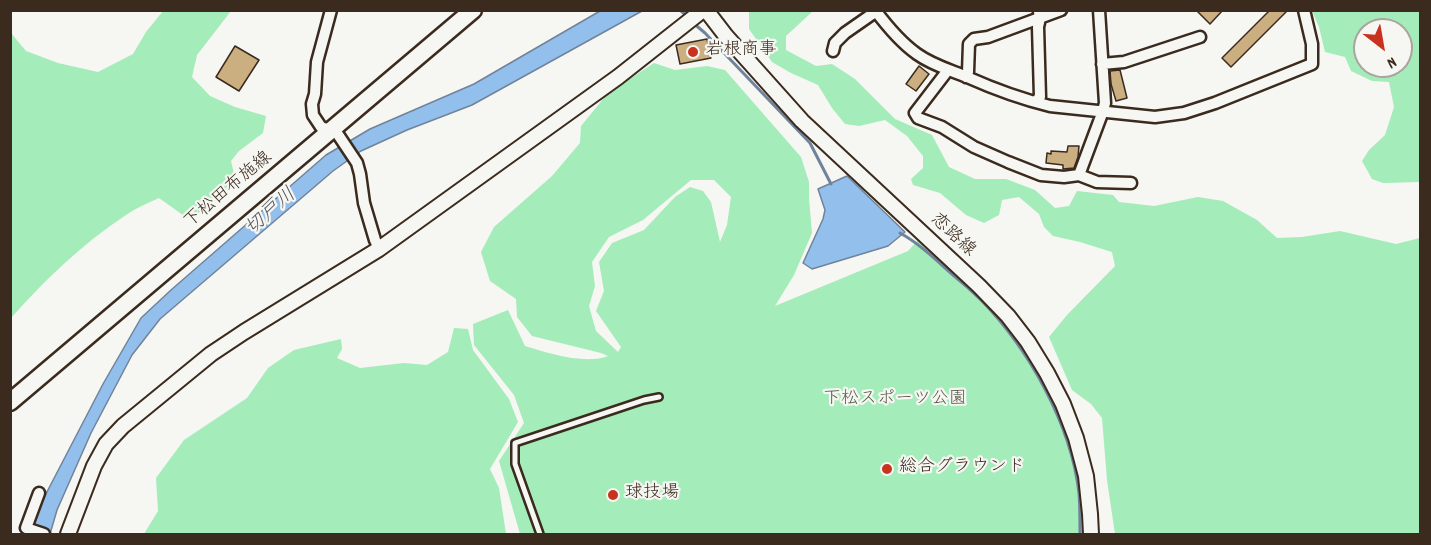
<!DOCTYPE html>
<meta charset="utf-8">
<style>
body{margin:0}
#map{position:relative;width:1431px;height:545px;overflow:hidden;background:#f6f6f2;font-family:Dekko,sans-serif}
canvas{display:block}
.frame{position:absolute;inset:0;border:12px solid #3b2a1e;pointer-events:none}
.north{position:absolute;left:1353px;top:18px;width:60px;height:60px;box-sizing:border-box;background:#f6f6f2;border:2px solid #aba49d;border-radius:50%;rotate:149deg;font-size:16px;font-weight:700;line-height:24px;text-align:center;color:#3b2a1e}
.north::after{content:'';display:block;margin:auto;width:21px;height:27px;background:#c8321e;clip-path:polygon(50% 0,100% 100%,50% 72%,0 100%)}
</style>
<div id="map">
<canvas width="1431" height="545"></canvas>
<div class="frame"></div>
<div class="north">N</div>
</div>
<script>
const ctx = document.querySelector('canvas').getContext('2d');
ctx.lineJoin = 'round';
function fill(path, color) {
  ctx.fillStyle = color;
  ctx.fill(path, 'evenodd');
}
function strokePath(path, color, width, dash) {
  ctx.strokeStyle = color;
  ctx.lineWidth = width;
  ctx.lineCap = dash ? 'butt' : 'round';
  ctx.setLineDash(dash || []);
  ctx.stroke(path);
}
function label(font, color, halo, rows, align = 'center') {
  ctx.font = font + ' Dekko,"Klee One",sans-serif';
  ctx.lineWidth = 4.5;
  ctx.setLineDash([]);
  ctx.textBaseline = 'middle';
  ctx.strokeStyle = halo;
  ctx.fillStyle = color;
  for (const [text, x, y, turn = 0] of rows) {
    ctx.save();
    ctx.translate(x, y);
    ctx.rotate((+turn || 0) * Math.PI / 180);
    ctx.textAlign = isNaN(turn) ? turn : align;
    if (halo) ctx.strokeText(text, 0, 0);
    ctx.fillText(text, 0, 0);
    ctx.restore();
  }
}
fill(new Path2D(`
 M163 11H231L197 55 192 77 210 96 235 107 266 116 263 133 239 151 231 161 235 178 208 209 187 218 159 198C148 203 136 208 126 215 83 243 45 280 11 318V33L26 51 58 63 98 72 133 54 146 32Z
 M749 11H813L786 36V50L816 66 832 64 855 79 895 119 932 135 949 167 975 179H1006L1035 190 1055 208 1069 206 1077 191 1113 195 1119 202 1154 206 1198 197 1223 201 1257 220 1277 238 1302 237 1340 231 1396 244 1420 238V534H1115L1107 480 1102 418 1091 404 1072 390 1049 337 1067 315 1115 266 1112 252 1080 242 1053 236 1044 227 1039 214 1019 197 1002 200 999 215 984 223 966 215 940 193 913 185 911 179 923 168V156L907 136 885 120 859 126 845 124 832 108 818 85 791 73 772 62 749 29Z
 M1312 11H1420V182L1383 183 1372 179 1362 161 1369 150 1385 135 1394 107 1389 82 1372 81 1351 71 1345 57 1325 52 1319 27ZM1365 30H1401V66H1365Z
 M654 63 675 70 707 66 725 70 801 157 809 182V199L812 233 794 275 775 306 908 251 918 240C951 271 984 300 1013 334 1023 347 1032 362 1039 377 1067 429 1082 475 1083 534H520L499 461 524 423 514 395 474 345 473 324 508 310 525 346C547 353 586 365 608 356L601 353 532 336 517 317 516 299 490 281 481 252 494 227 552 176 580 143 581 126 608 93ZM691 180H714L731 197 727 225 720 242 711 202 703 191 690 187 675 197 644 230 612 243 599 262 604 291 596 311 621 347 618 352 596 331 589 306 595 286 592 262 609 237 643 220Z
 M454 328 468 329 473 350 509 399 518 422 490 469 499 488 506 534H144L158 511 156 478 184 440 247 398 268 368 294 350 341 339 342 349 337 358 360 368 404 363 427 365 448 352Z`), '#a4ecb9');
const water = new Path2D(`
 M600 11H642L472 105 407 130 361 151 333 171 160 319 132 355 91 433 57 510 50 534H30L36 513 103 384 141 318 171 290 326 155 370 129 474 84Z
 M847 176 905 232 888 246 812 269 803 263 823 219 825 210 818 189Z`);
fill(water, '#93bfec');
strokePath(water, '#70839a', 1.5);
strokePath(new Path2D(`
 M680 10 688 17
 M692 22 705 33 810 143 831 184
 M900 233C920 244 936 260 953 275 963 283 972 291 981 300 1029 349 1071 424 1079 493 1080 507 1080 521 1080 534`), '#70839a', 3);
const building = new Path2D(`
 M1196 10H1223L1210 24Z
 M1270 10H1288L1231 67 1222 58Z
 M707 39 711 58 680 64 676 45Z
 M235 46 259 60 239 91 216 77Z
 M919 66 929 74 916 91 906 84Z
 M1120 70 1127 98 1116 101 1111 84 1110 71Z
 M1068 146H1079L1078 157 1074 168 1063 169V165L1046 163 1047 153 1051 154V151L1067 152Z`);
fill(building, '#cbaf80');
strokePath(building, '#3b2a1e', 1.5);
const service = new Path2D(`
 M540 534 515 464V443L644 400 659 397`);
const minor = new Path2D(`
 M331 10 317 62 315 94 312 104 313 115 321 127 337 133 357 163 360 174 364 203 375 240 379 249
 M875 10C887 26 900 42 917 54 932 65 950 70 967 77 994 89 1021 99 1050 106L1155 117 1184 113 1215 103 1312 64V44L1304 10
 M833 51 835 43 845 33 878 10
 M1102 64 1124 62 1200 37
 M948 70 915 113 918 118 942 127 974 147 1008 162 1041 175 1064 177 1079 175 1097 182 1131 183
 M966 77 968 72 969 44 974 39 988 37 1061 10
 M1035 102 1040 97 1038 27 1040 18 1039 12
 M1079 175 1103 111 1105 103 1099 10
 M39 493 26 528 44 534`);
const tertiary = new Path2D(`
 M706 10 726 36 802 121 979 286 1008 316 1028 342 1047 373 1063 404 1076 438 1086 476 1090 514 1091 534
 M68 534 94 466 106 444 123 426 211 354 244 332 379 249 618 77 703 10`);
const primary = new Path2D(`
 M10 402 473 10`);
strokePath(service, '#3b2a1e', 10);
strokePath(minor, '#3b2a1e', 15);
strokePath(tertiary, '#3b2a1e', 18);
strokePath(primary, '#3b2a1e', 21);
strokePath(service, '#f6f6f2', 5);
strokePath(minor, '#f6f6f2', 10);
strokePath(tertiary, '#f6f6f2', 14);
strokePath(primary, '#f6f6f2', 16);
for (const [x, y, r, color] of [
 [693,52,6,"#c8321e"],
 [887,469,6,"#c8321e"],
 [613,495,6,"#c8321e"]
]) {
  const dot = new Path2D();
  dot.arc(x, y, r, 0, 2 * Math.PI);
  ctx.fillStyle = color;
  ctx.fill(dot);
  strokePath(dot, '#f6f6f2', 2);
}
label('18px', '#3b2a1e', '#f6f6f2', [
 ["岩根商事",705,52],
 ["総合グラウンド",899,469],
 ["球技場",625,495]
], 'left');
label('18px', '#3b2a1e', '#f6f6f2', [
 ["下松田布施線",229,191,-40],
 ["恋路線",952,236,43]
]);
label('18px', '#555a45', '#f6f6f2', [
 ["下松スポーツ公園",895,401]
]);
label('italic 20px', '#55575c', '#f6f6f2', [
 ["切戸川",272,213,-41]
]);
</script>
